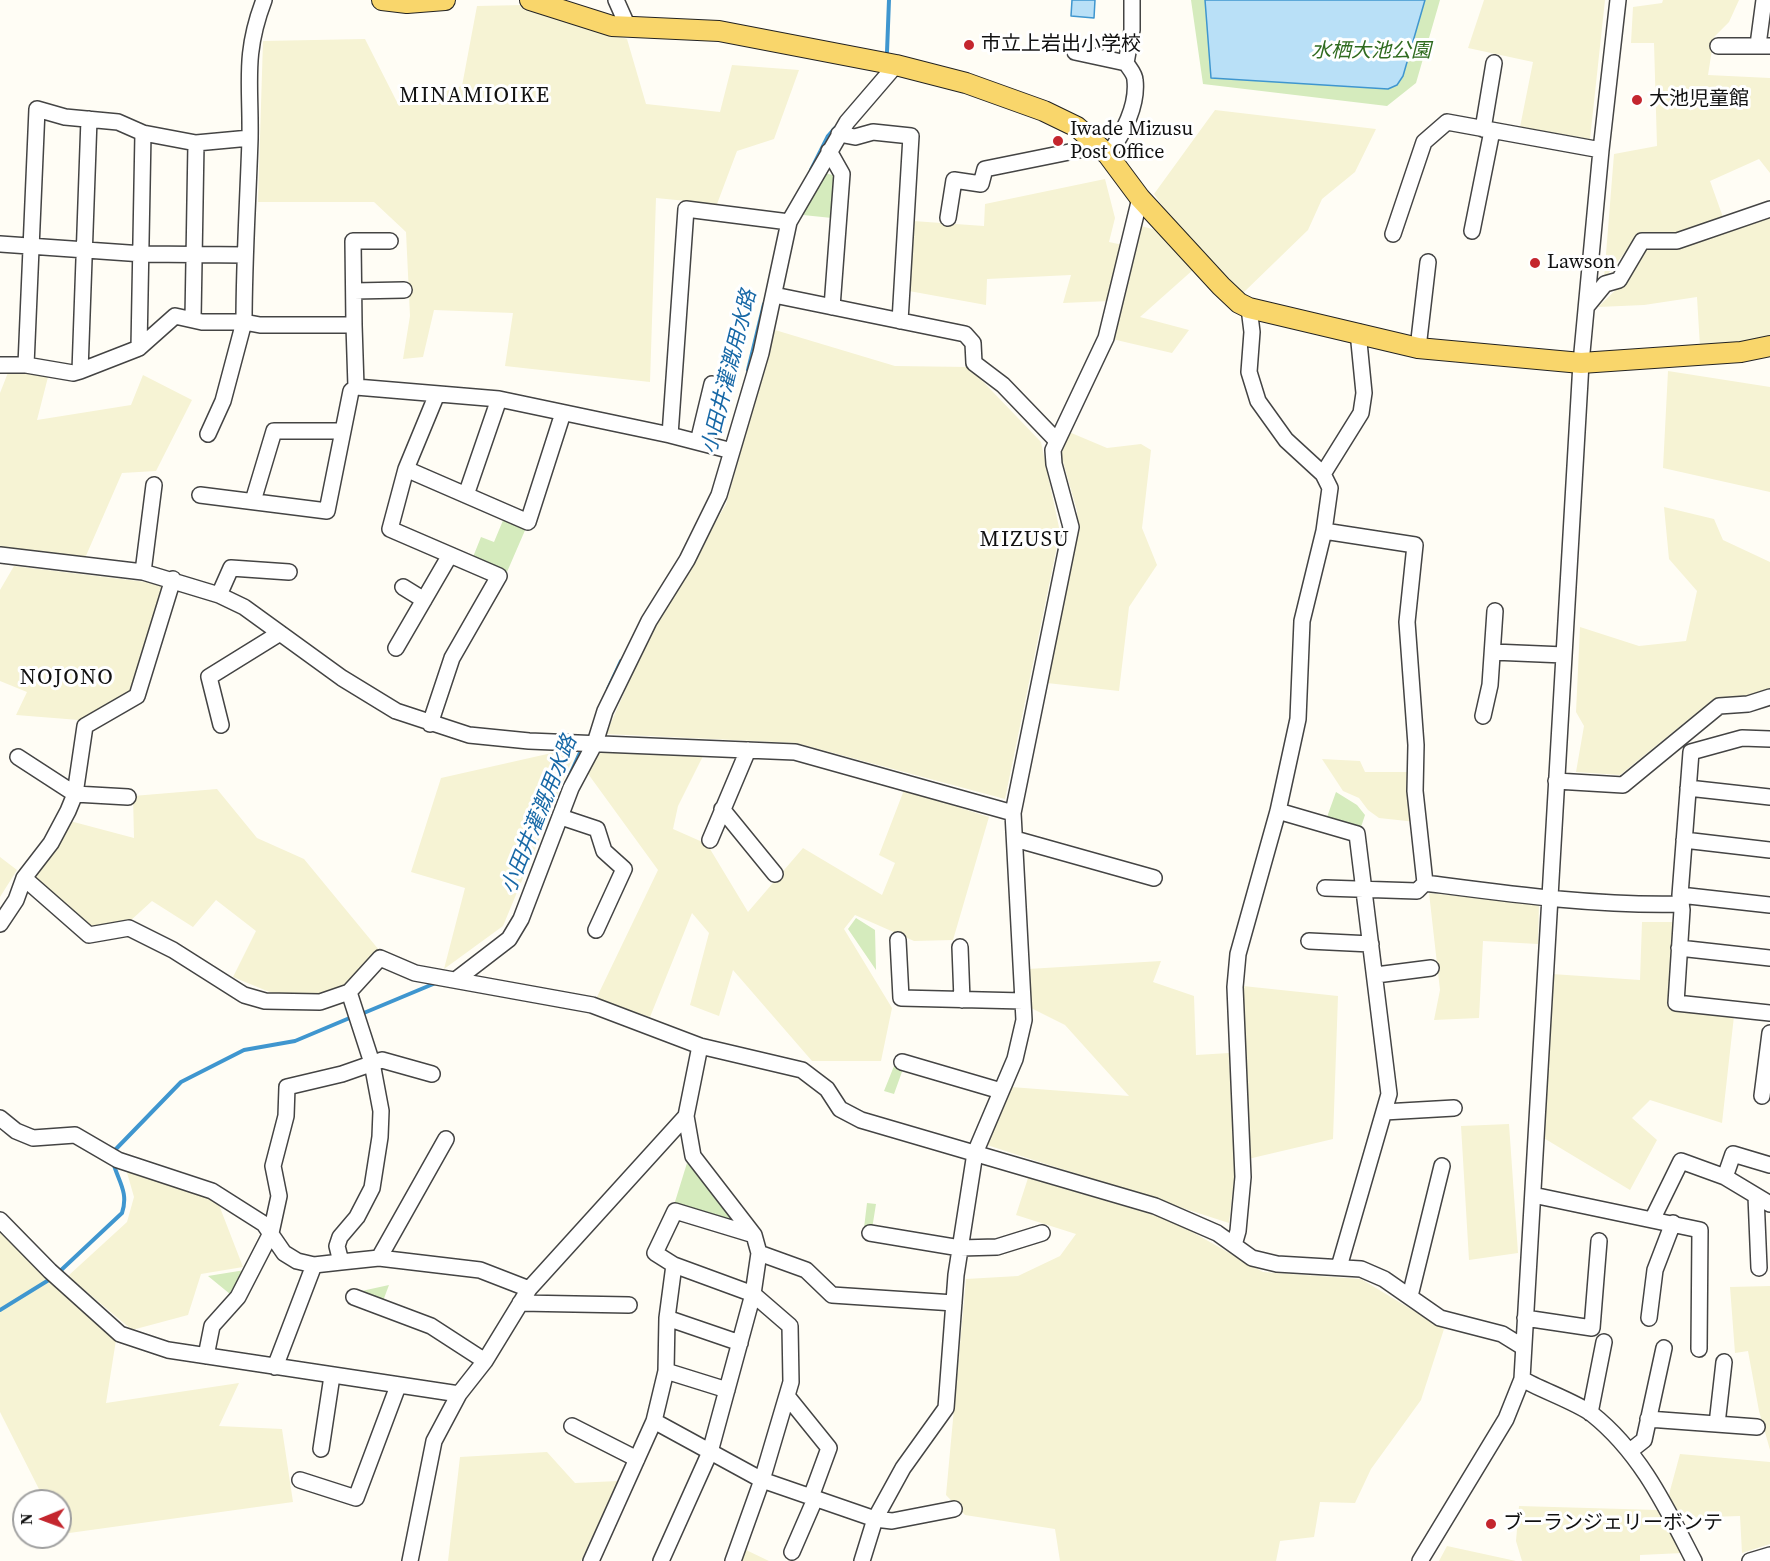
<!DOCTYPE html>
<meta charset="utf-8">
<style>
body{margin:0}
#map{position:relative;width:1770px;height:1561px;overflow:hidden;background:#fffdf5;font-family:"Source Serif 4",serif}
canvas{display:block}
.north{position:absolute;left:12px;top:1489px;width:60px;height:60px;box-sizing:border-box;background:#fff;border:2px solid #a0a0a0;border-radius:50%;rotate:269deg;font-size:16px;font-weight:700;line-height:24px;text-align:center;color:#111}
.north::after{content:'';display:block;margin:auto;width:21px;height:27px;background:#c4262e;clip-path:polygon(50% 0,100% 100%,50% 72%,0 100%)}
</style>
<div id="map">
<canvas width="1770" height="1561"></canvas>
<div class="north">N</div>
</div>
<script>
const ctx = document.querySelector('canvas').getContext('2d');
ctx.lineJoin = 'round';
function fill(path, color) {
  ctx.fillStyle = color;
  ctx.fill(path, 'evenodd');
}
function strokePath(path, color, width, dash) {
  ctx.strokeStyle = color;
  ctx.lineWidth = width;
  ctx.lineCap = dash ? 'butt' : 'round';
  ctx.setLineDash(dash || []);
  ctx.stroke(path);
}
function label(font, color, halo, rows, align = 'center') {
  ctx.font = font + ' "Source Serif 4","Noto Sans JP",serif';
  ctx.lineWidth = 6;
  ctx.setLineDash([]);
  ctx.textBaseline = 'middle';
  ctx.strokeStyle = halo;
  ctx.fillStyle = color;
  for (const [text, x, y, turn = 0] of rows) {
    ctx.save();
    ctx.translate(x, y);
    ctx.rotate((+turn || 0) * Math.PI / 180);
    ctx.textAlign = isNaN(turn) ? turn : align;
    if (halo) ctx.strokeText(text, 0, 0);
    ctx.fillText(text, 0, 0);
    ctx.restore();
  }
}
fill(new Path2D(`
 M1484 0H1605L1590 139 1520 127 1533 62 1468 48Z
 M1663 0H1739L1729 22 1714 37 1708 75 1770 78V173L1759 159 1710 181 1724 220 1676 235 1637 237 1604 279 1614 154 1657 146 1654 43H1631L1633 7 1662 3Z
 M524 5 627 39 646 104 720 112 732 65 799 70 774 139 737 151 717 204 656 198 650 382 505 366 513 313 434 310 423 357 403 359 410 316 406 232 374 202H258L263 41 365 39 399 106 462 86 477 6Z
 M1215 110 1376 129 1355 172 1322 199 1308 230 1243 293 1177 227 1154 194Z
 M1105 179 1115 218 1109 242 1123 245 1110 301 1063 303 1071 275 987 279 986 305 909 291 913 221 984 226 985 204Z
 M1770 215V338L1700 347 1697 297 1644 305 1598 307 1623 283 1644 247 1701 241Z
 M1141 226 1160 231 1194 269 1140 317 1189 330 1172 353 1112 339Z
 M775 330 895 366 969 367 1041 442 1060 532 1005 799 796 743 606 734 650 634 726 504Z
 M9 370 48 377 37 420 131 405 143 375 192 400 156 471 122 473 85 558 0 547V393Z
 M1668 371 1770 387V492L1663 468Z
 M1069 432 1107 448 1141 444 1151 450 1142 528 1157 565 1129 607 1119 691 1047 683 1078 534 1077 511 1061 455Z
 M1664 507 1714 519 1723 540 1770 562V688L1750 696 1715 698 1620 775 1576 772 1584 726 1576 712 1580 627 1639 646 1686 641 1697 591 1669 559Z
 M14 566 163 584 132 690 79 720 16 715 27 692 0 681V590Z
 M565 750 572 760 503 926 444 969 465 888 411 872 441 778Z
 M599 750 704 754 678 806 673 829 707 844 748 912 803 848 882 895 895 863 879 855 904 790 989 817 953 940 914 941 855 915 844 929 892 1008 881 1061H812L733 970 719 1016 690 1005 709 933 692 913 650 1017 596 999 658 870 586 771Z
 M1322 759 1360 761 1365 772H1407L1411 777 1416 822 1379 818 1368 810 1359 798 1343 791Z
 M217 789 257 838 304 859 379 950 343 986 313 995 272 993 233 977 256 931 216 900 193 927 152 901 129 922 90 930 34 878 70 821 134 838 133 796Z
 M0 857 17 870 0 897Z
 M1429 893 1539 904 1538 944 1483 941 1479 1018 1434 1020 1440 990Z
 M1642 922H1675L1668 1005 1734 1016 1722 1123 1650 1100 1632 1118 1657 1140 1630 1190 1542 1137 1552 974 1640 980Z
 M1161 961 1153 982 1194 996 1196 1055 1229 1053 1236 1164 1229 1223 987 1145 1011 1087 1129 1096 1065 1025 1031 1008 1028 969Z
 M1243 986 1338 996 1333 1139 1248 1159Z
 M1509 1124 1518 1253 1469 1260 1461 1126Z
 M126 1169 200 1192 219 1205 243 1267 201 1274 188 1315 132 1330 68 1276 127 1222 134 1197Z
 M1028 1178 1171 1220 1263 1272 1361 1279 1444 1329 1421 1400 1371 1469 1355 1503 1320 1502 1314 1537 1280 1541 1276 1561H1060L1055 1529 965 1515 946 1495 966 1279 1018 1276 1060 1256 1076 1234 1016 1215Z
 M0 1231 116 1340 106 1403 239 1383 219 1426 282 1429 293 1502 62 1534 60 1501H45L0 1412Z
 M1770 1286V1450L1759 1411 1748 1351 1735 1353 1730 1287Z
 M547 1452 575 1483 618 1481 581 1561H448L460 1457Z
 M1680 1454 1770 1462V1544L1742 1553 1740 1516 1681 1518 1668 1498Z
 M1519 1506 1658 1510 1683 1553 1640 1555V1561H1522L1516 1541Z
 M1447 1546 1516 1561H1439Z
 M744 1549 769 1561H739Z`), '#f6f3d4');
fill(new Path2D(`
 M1191 0H1440L1416 83 1387 106 1203 84Z
 M825 173 836 176 832 218 803 215Z
 M504 518 526 528 507 572 473 557 481 537 494 542Z
 M1336 792 1357 805 1365 815 1361 827 1327 817Z
 M856 918 875 930 876 970 848 929Z
 M894 1066 903 1069 894 1094 884 1091Z
 M687 1163 742 1227 674 1205Z
 M867 1203 876 1204 872 1229 864 1228Z
 M245 1270 230 1294 208 1276Z
 M389 1285 383 1301 357 1292Z`), '#d5ebbd');
const water = new Path2D(`
 M1072 0H1095L1094 18 1071 16Z
 M1205 0H1425L1403 76 1397 85 1388 89 1211 78Z`);
fill(water, '#b9e0f7');
strokePath(water, '#3f96cf', 1.5);
strokePath(new Path2D(`
 M887 52 889 0
 M811 170 828 136 835 128
 M748 370 764 304
 M608 689 621 661
 M569 777 582 748
 M359 1015 438 982
 M114 1154 115 1150 181 1082 244 1050 295 1041 352 1017
 M58 1273 122 1213C129 1192 118 1181 113 1162
 M0 1310 52 1278`), '#3f96cf', 4);
const minor = new Path2D(`
 M264 0C243 55 251 83 250 139 248 200 244 261 244 322L260 325H354L356 387 499 399 670 435 686 209 789 222
 M616 0 628 27
 M1758 45 1764 0
 M1718 46H1770
 M1075 52 1126 63
 M89 119 80 371 73 373 26 365 37 109 65 117 118 122 143 133 196 143 250 138
 M1483 129 1494 63
 M839 134 855 137 873 132 911 136 900 321
 M829 151 842 174 832 307
 M1108 155C1122 135 1138 106 1135 80 1135 74 1129 68 1126 63L1132 30V0
 M948 218 954 180 981 184 985 169 1084 149 1093 141
 M1472 231 1492 131
 M1393 234 1424 142 1447 122 1601 150
 M0 244 143 254 244 255
 M354 291 404 290
 M774 295 965 334 973 343 974 363 1003 385 1056 440
 M1587 306 1605 284 1619 280 1642 241H1677L1770 209
 M193 319 196 143
 M354 325 353 241H390
 M139 348 143 133
 M1418 348 1428 262
 M0 365H26
 M80 371 139 348 175 316 202 322H244L223 401 208 434
 M437 394 406 469 528 522 563 413
 M670 435 732 451
 M698 442 712 384
 M406 469 390 529 499 576 452 658 430 724
 M1323 474 1361 413 1364 393 1358 332
 M200 495 327 511 351 391 356 387
 M466 495 499 399
 M253 501 274 431H343
 M1324 531 1415 545 1407 622 1416 745 1415 791 1425 883C1510 894 1595 906 1681 904
 M0 555 143 572 219 595 244 607 342 678 396 711 469 735 529 741 795 752 1013 813
 M143 572 154 485
 M403 587 424 600
 M219 595 231 568 289 572
 M396 648 450 555
 M1493 652 1564 655
 M1483 716 1490 685 1495 611
 M221 725 209 677 280 633
 M1770 739 1742 738 1691 752 1680 895 1682 910 1676 1003 1770 1013
 M18 757 75 794 128 797
 M1556 781 1623 785 1719 706 1748 704 1770 697
 M1688 788 1770 797
 M722 809 775 874
 M1278 811 1357 834 1389 1094 1339 1267
 M561 817 597 829 604 851 624 869 596 930
 M1015 839 1154 878
 M710 840 748 750
 M1684 840 1770 850
 M24 878 89 935 129 928 173 950 244 995 265 1001 320 1002 349 992 380 958 415 973 592 1005 700 1046 802 1070 827 1089 840 1109 861 1120 1155 1206 1217 1233 1252 1258 1277 1264 1361 1269 1384 1279 1440 1318 1502 1334 1523 1347
 M1325 888 1417 891 1425 883
 M1680 895 1770 905
 M0 924 16 900 24 878 51 843 68 811 75 794 85 726 137 696 173 579
 M898 940 901 998 1023 1001
 M1309 941 1371 944
 M960 947 962 1000
 M1679 948 1770 958
 M1376 975 1431 968
 M457 979 509 939 521 919 571 788 595 743 605 711 649 621 687 560 719 495 761 353 789 222 847 122 896 65
 M902 1062 1001 1091
 M1762 1096 1770 1033
 M1384 1112 1454 1108
 M0 1118 16 1131 33 1138 75 1135 118 1160 212 1191 264 1224 284 1253 297 1261 314 1265 341 1262 337 1246 340 1237 357 1217 372 1188 380 1137 381 1111 372 1063 349 992
 M1725 1177 1733 1154 1770 1165
 M1533 1195 1652 1220 1681 1161 1725 1177 1770 1204
 M1756 1196 1759 1268
 M0 1220 50 1271 120 1334 168 1350 459 1394
 M1652 1220 1700 1230 1699 1349
 M870 1233 960 1248 997 1247 1042 1233
 M1234 1245 1238 1231 1243 1177 1235 987 1238 954 1278 811 1298 719 1302 621 1324 531 1330 488 1323 474 1286 440 1258 401 1249 372 1252 332 1249 308
 M759 1253 806 1270 832 1295 954 1303
 M379 1258 446 1139
 M341 1262 379 1258 480 1270 529 1289
 M674 1265 655 1253 675 1211 754 1235
 M1410 1296 1442 1166
 M354 1297 431 1326 485 1361
 M520 1303 629 1305
 M667 1318 740 1343
 M1525 1318 1592 1328 1599 1241
 M1649 1318 1655 1270 1673 1223
 M206 1356 212 1326 238 1297 271 1233 279 1196 273 1166 286 1116 287 1087 342 1074 382 1060 432 1074
 M275 1367 314 1265
 M666 1371 727 1390
 M1522 1379C1539 1389 1578 1403 1592 1414 1641 1453 1666 1507 1694 1561
 M787 1396 829 1448 811 1497
 M1590 1413 1604 1342
 M1648 1419 1757 1427
 M654 1421 762 1480 875 1519 903 1468 946 1408 956 1275 975 1153 1015 1059 1024 1020 1013 813 1071 527 1054 464 1053 450 1106 338 1140 198
 M1717 1424 1724 1362
 M572 1426 637 1459
 M321 1449 332 1376
 M1630 1451 1644 1440 1664 1348
 M300 1480 356 1498 398 1386
 M792 1552 815 1499
 M410 1561 434 1441 459 1394 485 1361 529 1289 686 1116
 M591 1561 654 1421 666 1371 667 1318 674 1265 753 1294 790 1326 791 1382 762 1480 733 1561
 M661 1561 710 1452 753 1294 759 1253 754 1235 693 1156 686 1116 700 1046
 M862 1561 875 1519 892 1521 954 1509
 M1420 1561 1506 1419 1522 1379 1581 363 1601 150 1618 0
 M1750 1561 1770 1555`);
const major = new Path2D(`
 M382 0 407 3 445 0
 M530 0 612 26 719 31 896 65 966 83 1044 111 1077 127 1093 141 1108 155 1140 198 1221 286 1239 303 1249 308 1418 348 1581 363 1741 352 1770 346`);
strokePath(minor, '#444', 18);
strokePath(major, '#222', 22);
strokePath(minor, '#fff', 15);
strokePath(major, '#f9d66b', 20);
for (const [x, y, r, color] of [
 [969,45,6,"#c4262e"],
 [1637,100,6,"#c4262e"],
 [1058,141,6,"#c4262e"],
 [1535,263,6,"#c4262e"],
 [1491,1524,6,"#c4262e"]
]) {
  const dot = new Path2D();
  dot.arc(x, y, r, 0, 2 * Math.PI);
  ctx.fillStyle = color;
  ctx.fill(dot);
  strokePath(dot, '#fff', 2);
}
label('20px', '#111', '#fff', [
 ["市立上岩出小学校",981,45],
 ["大池児童館",1649,100],
 ["Iwade Mizusu",1070,130],
 ["Post Office",1070,153],
 ["Lawson",1547,263],
 ["ブーランジェリーボンテ",1503,1524]
], 'left');
label('italic 20px', '#2f6b1f', '#fff', [
 ["水栖大池公園",1371,52]
]);
label('italic 21px', '#1768a6', '#fff', [
 ["小田井灌漑用水路",730,372,-76],
 ["小田井灌漑用水路",540,815,-68]
]);
ctx.letterSpacing = '1.5px';
label('22px', '#111', '#fff', [
 ["MINAMIOIKE",475,96],
 ["MIZUSU",1025,540],
 ["NOJONO",67,678]
]);
ctx.letterSpacing = '0px';
</script>
